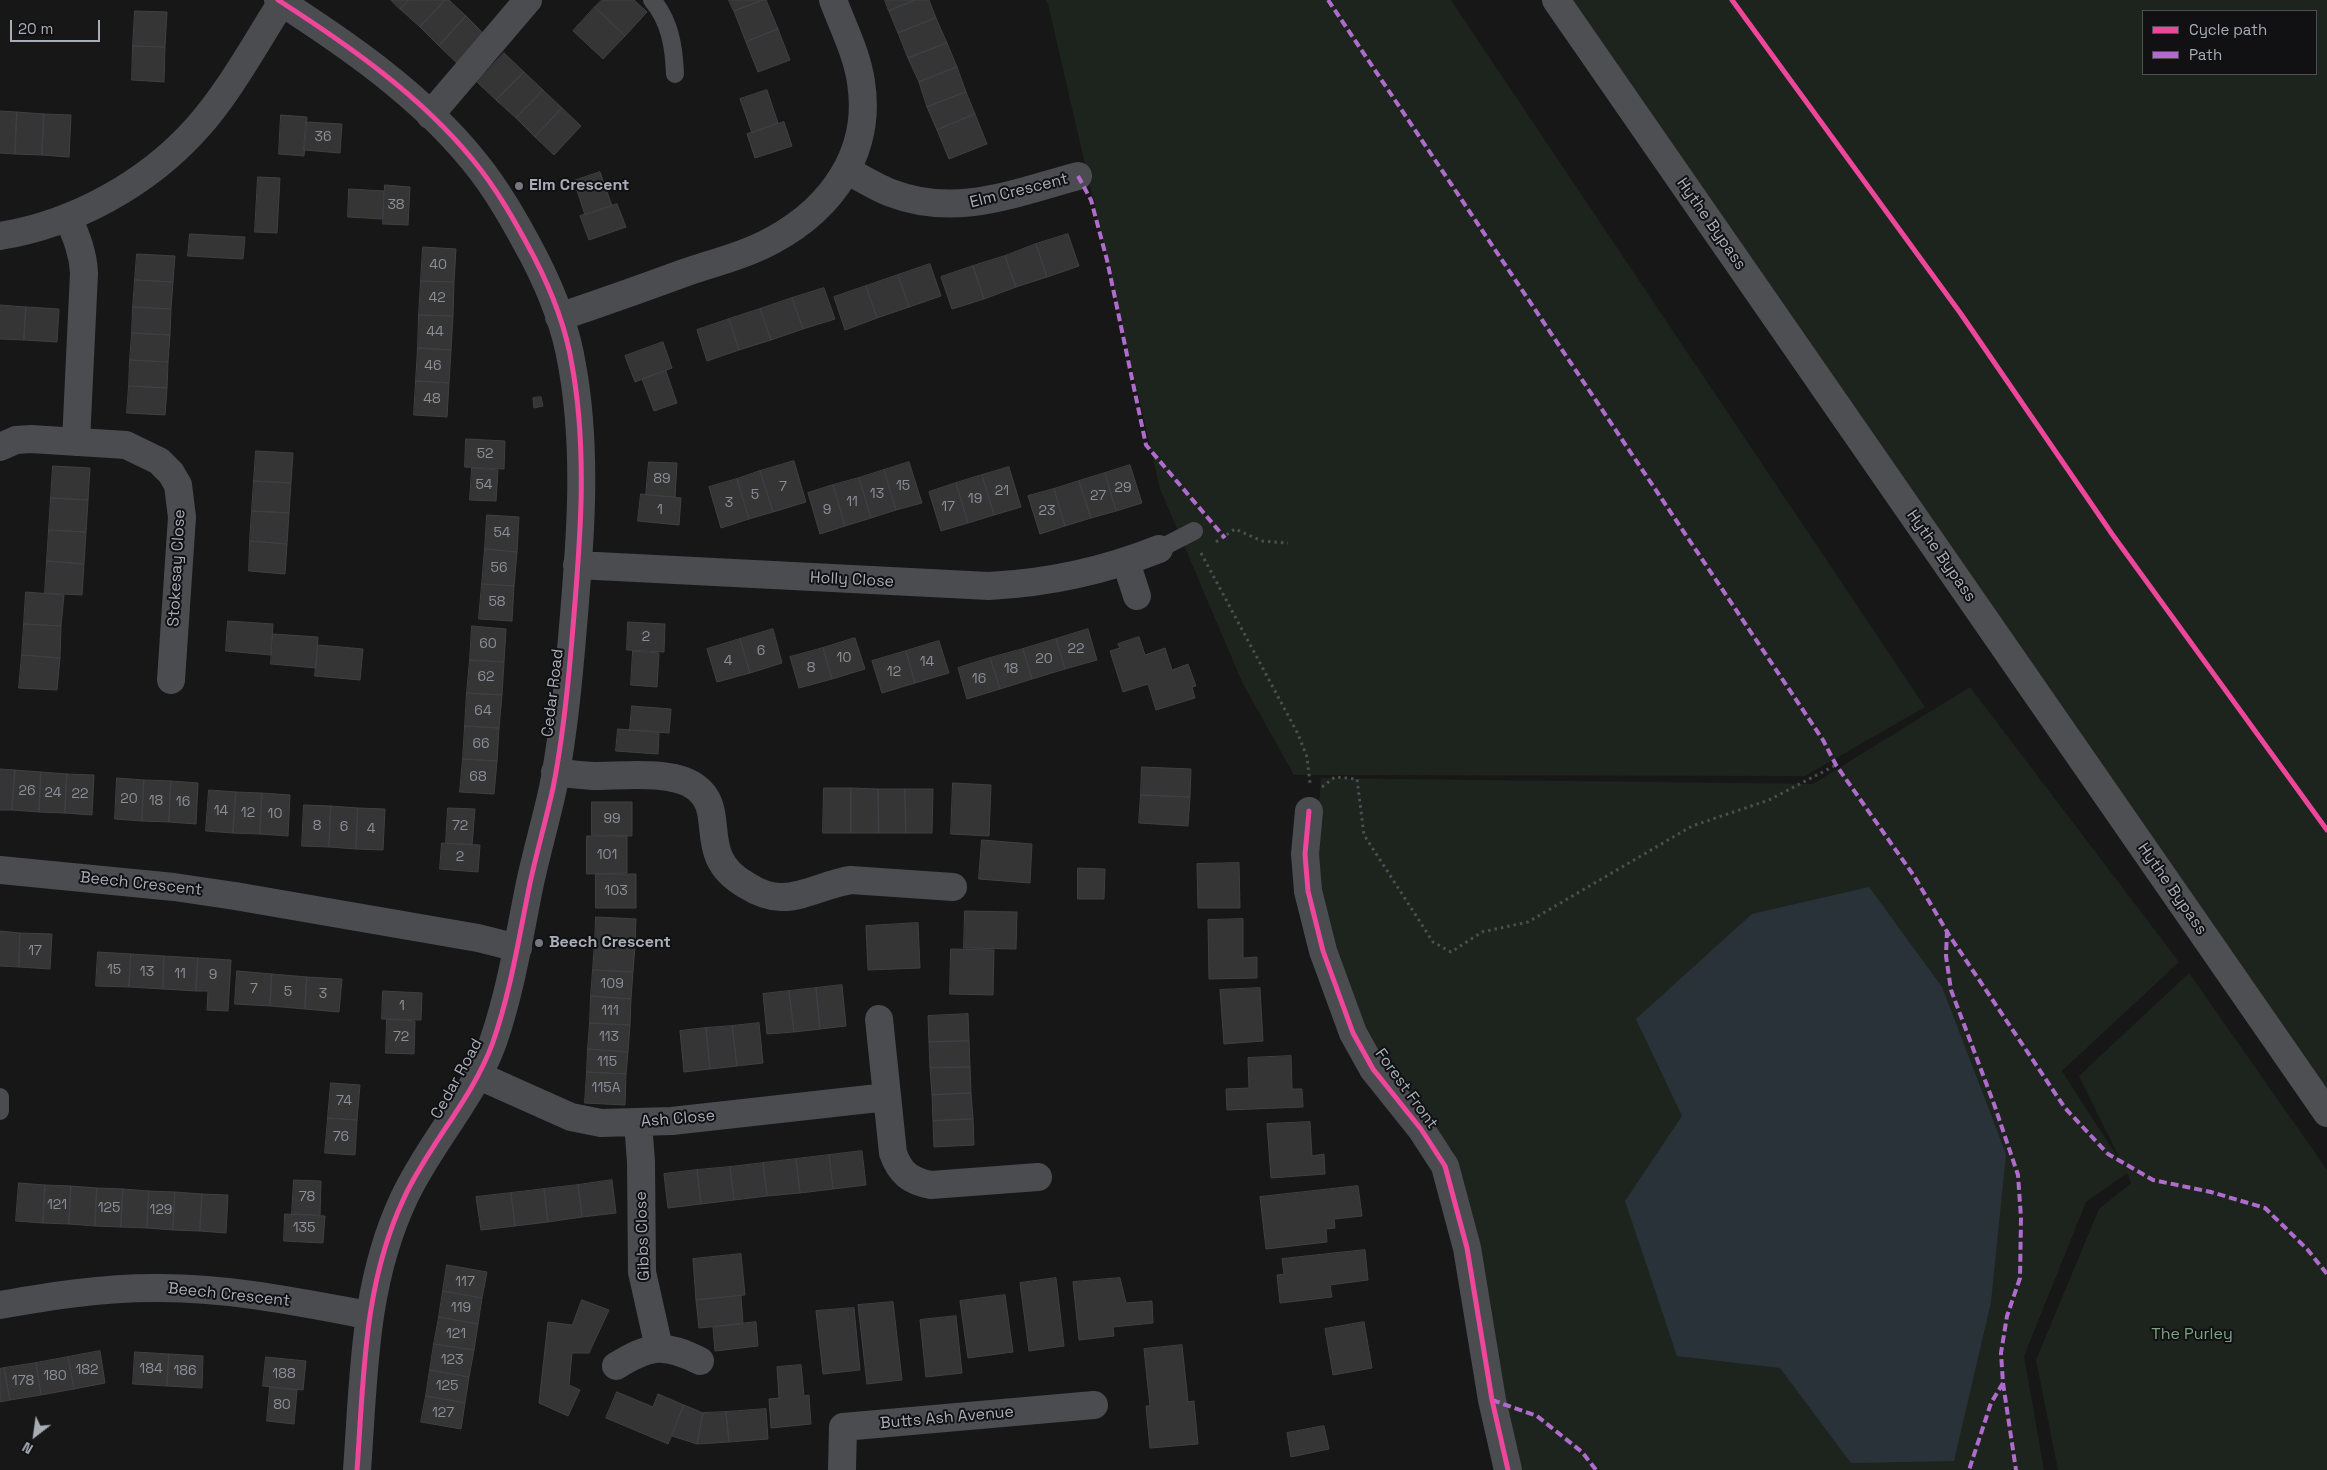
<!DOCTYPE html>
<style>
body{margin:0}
#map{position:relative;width:2327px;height:1470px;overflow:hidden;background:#171717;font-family:"Space Grotesk",sans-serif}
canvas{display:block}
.legend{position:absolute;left:2142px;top:10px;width:175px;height:65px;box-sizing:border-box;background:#111113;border:1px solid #4d4f55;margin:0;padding:6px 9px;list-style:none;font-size:15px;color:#a8adb8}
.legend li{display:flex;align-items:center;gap:10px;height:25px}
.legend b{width:25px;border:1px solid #4d4f55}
.north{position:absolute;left:10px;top:1410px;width:50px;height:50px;-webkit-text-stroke:4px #111113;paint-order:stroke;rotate:210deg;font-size:14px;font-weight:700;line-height:20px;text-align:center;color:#a8adb8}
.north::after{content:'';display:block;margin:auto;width:18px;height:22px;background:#a8adb8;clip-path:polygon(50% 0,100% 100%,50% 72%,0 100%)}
.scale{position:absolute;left:10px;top:20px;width:90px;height:22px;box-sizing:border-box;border:2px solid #a8adb8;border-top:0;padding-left:6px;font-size:15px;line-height:18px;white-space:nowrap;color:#a8adb8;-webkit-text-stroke:4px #111113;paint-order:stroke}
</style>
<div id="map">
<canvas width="2327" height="1470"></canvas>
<ul class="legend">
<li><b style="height:6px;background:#ed469a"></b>Cycle path</li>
<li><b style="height:6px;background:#b06ccc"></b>Path</li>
</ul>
<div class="north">N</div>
<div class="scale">20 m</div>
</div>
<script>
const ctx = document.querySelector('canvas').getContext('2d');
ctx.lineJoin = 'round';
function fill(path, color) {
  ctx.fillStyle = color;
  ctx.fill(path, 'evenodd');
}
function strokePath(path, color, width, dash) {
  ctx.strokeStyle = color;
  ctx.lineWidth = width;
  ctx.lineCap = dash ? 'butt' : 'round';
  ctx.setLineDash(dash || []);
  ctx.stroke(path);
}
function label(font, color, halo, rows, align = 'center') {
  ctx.font = font + ' "Space Grotesk",sans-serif';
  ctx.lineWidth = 4;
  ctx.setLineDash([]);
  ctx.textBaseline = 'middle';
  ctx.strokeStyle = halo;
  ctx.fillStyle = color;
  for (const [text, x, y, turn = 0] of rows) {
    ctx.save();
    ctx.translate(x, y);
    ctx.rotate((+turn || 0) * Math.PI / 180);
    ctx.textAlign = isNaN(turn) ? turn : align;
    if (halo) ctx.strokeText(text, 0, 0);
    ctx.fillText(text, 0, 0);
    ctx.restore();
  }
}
fill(new Path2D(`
 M1046 0H1451L1925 707 1805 776 1294 775 1243 684 1160 489 1048 4Z
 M1571 0H2327V1092ZM2143 11H2316V74H2143Z
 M1970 687 2179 962 2062 1071 2124 1167 2079 1076 2189 973 2327 1170V1470H2058L2036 1360 2099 1209 2131 1183 2127 1173 2086 1202 2024 1356 2044 1470H1521L1453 1151 1377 1060 1332 943 1315 856 1321 778 1813 784Z`), '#1d241e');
fill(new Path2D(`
 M1869 887 1942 987 2006 1154 1991 1302 1954 1461 1851 1463 1780 1368 1677 1356 1625 1201 1682 1116 1636 1019 1752 914Z`), '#2a3239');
const building = new Path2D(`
 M391 0H409L400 9Z
 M409 0H445L420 27 400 9Z
 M445 0H449L466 16 439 46 420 27Z
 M602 0H634L647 12 625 36 595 7Z
 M729 0H763L734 11Z
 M763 0H766L778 29 746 42 734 11Z
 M885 0H915L889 11Z
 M915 0H929L936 18 898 33 889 11Z
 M595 7 625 36 603 59 573 31Z
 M135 11 167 12 165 47 133 46Z
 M466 16 485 35 458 64 439 46Z
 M936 18 947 43 908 58 898 33Z
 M778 29 790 60 758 72 746 42Z
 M947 43 957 67 919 82 908 58Z
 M133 46 165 47 164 82 132 80Z
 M504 53 524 72 496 100 477 82Z
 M957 67 966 92 927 107 919 82Z
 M524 72 543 90 516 118 496 100Z
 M543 90 562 108 535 137 516 118Z
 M767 90 778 123 752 133 740 99Z
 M966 92 975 114 937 130 927 107Z
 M562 108 581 126 554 155 535 137Z
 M0 111 17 112 15 154 0 153Z
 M17 112 44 114 42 155 15 154Z
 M44 114 71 115 69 157 42 155Z
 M975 114 987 144 949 159 937 130Z
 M281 115 307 117 304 156 279 154Z
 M306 122 342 124 340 153 304 150Z
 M784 122 792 146 755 158 747 134Z
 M600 172 612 206 585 215 574 181Z
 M258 177 280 178 277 233 255 232Z
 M385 185 410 187 408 225 383 224Z
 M349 189 384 191 383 219 348 217Z
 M617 204 626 227 589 240 580 216Z
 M190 234 245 237 243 259 188 256Z
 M1068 234 1079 266 1047 277 1036 244Z
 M1036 244 1047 277 1016 287 1005 256Z
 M423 247 456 249 454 282 421 281Z
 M137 254 175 256 173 282 135 280Z
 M1005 256 1016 287 984 299 973 266Z
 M930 264 941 296 909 307 898 275Z
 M973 266 984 299 952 309 941 277Z
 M898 275 909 307 877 318 866 286Z
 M135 280 173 282 171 309 133 307Z
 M421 281 454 282 453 316 419 315Z
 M866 286 877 318 845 330 834 297Z
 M824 288 835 319 803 329 792 298Z
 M792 298 803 329 771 340 760 309Z
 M0 305 26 307 24 340 0 339Z
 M26 307 59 309 57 342 24 340Z
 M133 307 171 309 170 335 132 333Z
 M760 309 771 340 739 350 729 319Z
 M419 315 453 316 451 350 418 348Z
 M729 319 739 350 707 361 697 330Z
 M132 333 170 335 168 362 130 360Z
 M663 342 672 368 635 382 625 356Z
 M418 348 451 350 449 383 416 381Z
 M130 360 168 362 167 388 129 386Z
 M666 371 677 403 654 411 642 379Z
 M416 381 449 383 447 417 414 415Z
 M129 386 167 388 165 415 127 413Z
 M541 397 543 406 534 408 533 398Z
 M466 439 505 441 504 469 465 467Z
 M256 451 293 453 291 483 254 481Z
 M794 461 806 502 773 512 760 471Z
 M649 462 677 463 675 497 646 495Z
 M909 462 922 503 896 510 884 470Z
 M1130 465 1142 503 1116 511 1105 473Z
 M53 466 90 468 88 500 51 498Z
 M1009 467 1021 507 994 515 982 475Z
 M472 468 498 470 496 501 470 500Z
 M884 470 896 510 871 518 859 478Z
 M760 471 773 512 749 519 737 479Z
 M1105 473 1116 511 1091 518 1079 481Z
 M982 475 994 515 968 523 956 483Z
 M859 478 871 518 845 526 833 485Z
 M737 479 749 519 721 528 709 487Z
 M254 481 291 483 289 513 252 511Z
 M1079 481 1091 518 1065 526 1054 489Z
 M956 483 968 523 941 531 929 492Z
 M833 485 845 526 820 534 808 493Z
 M1054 489 1065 526 1040 534 1028 496Z
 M641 494 681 498 679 525 638 521Z
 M51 498 88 500 86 532 49 530Z
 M252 511 289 513 287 544 250 541Z
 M487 515 519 517 517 552 485 549Z
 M49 530 86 532 84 564 47 561Z
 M250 541 287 544 285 574 249 571Z
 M485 549 517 552 514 586 482 584Z
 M47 561 84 564 82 595 45 593Z
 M482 584 514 586 512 621 479 619Z
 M26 592 64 595 61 626 24 624Z
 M228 621 273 624 271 655 226 651Z
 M628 622 665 624 664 652 627 650Z
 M24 624 61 626 60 658 22 655Z
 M472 626 506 629 504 662 470 660Z
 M773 629 782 663 750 673 740 639Z
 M1088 629 1097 660 1065 669 1056 639Z
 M273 634 318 637 316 668 271 664Z
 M1139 637 1145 655 1165 648 1172 670 1188 664 1196 686 1192 687 1195 698 1156 710 1148 684 1123 692 1110 651 1120 648 1118 644Z
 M855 638 865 669 832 679 823 648Z
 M740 639 750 673 717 682 707 649Z
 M1056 639 1065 669 1032 679 1023 649Z
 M939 641 949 673 915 683 906 651Z
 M318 645 363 649 360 680 315 676Z
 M823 648 832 679 799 688 790 657Z
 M1023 649 1032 679 1000 689 990 658Z
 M633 651 659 653 657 687 631 685Z
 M906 651 915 683 882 693 872 661Z
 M22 655 60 658 57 690 19 688Z
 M990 658 1000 689 967 699 958 668Z
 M470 660 504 662 502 695 467 693Z
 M467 693 502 695 499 728 465 726Z
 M632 706 671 709 669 733 630 730Z
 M465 726 499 728 497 761 463 759Z
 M618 729 659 732 658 754 616 751Z
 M463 759 497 761 494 794 460 792Z
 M1142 767 1191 769 1190 797 1141 795Z
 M0 769 15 770 12 810H0Z
 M15 770 41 772 39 812 12 810Z
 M41 772 67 774 65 813 39 812Z
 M67 774 94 775 92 815 65 813Z
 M117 778 144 780 142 821 115 819Z
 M144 780 171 781 169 822 142 821Z
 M171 781 198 783 196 824 169 822Z
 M953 783 991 785 989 836 951 834Z
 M824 788H851V833H823Z
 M851 788 878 789 879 833H851Z
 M878 789H905L906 833H879Z
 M905 789H933L932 833H906Z
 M209 790 236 792 233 833 206 831Z
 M236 792 262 793 260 834 233 833Z
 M262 793 290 795 288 836 260 834Z
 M1141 795 1190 797 1188 826 1139 823Z
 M592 802H632V836L592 835Z
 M304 805 331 806 329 847 302 846Z
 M331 806 358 808 356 849 329 847Z
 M358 808 385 809 383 850 356 849Z
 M448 808 475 809 472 845 446 843Z
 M587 836H627V873L587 874Z
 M982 840 1032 844 1030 883 979 879Z
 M442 843 480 845 478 872 440 869Z
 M1239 863 1240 908H1198L1197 864Z
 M1078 868 1105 869 1104 899H1078Z
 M596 874H636V908H596Z
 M965 911 1017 912 1016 949 964 948Z
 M596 917 636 919 635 946 595 943Z
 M1243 919V958L1257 957V978L1209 979 1208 920Z
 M918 923 920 968 868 970 866 926Z
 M0 931 20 933 19 967 0 966Z
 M20 933 52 934 50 969 19 967Z
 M595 943 635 946 633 972 593 970Z
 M951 949 994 950 993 995 950 994Z
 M98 952 131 954 129 987 96 986Z
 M131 954 164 956 163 989 129 987Z
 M164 956 198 958 196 991 163 989Z
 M198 958 231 960 228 1011 207 1010 208 991H196Z
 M593 970 633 972 631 999 591 996Z
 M237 971 272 974 270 1006 235 1004Z
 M272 974 307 977 305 1009 270 1006Z
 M307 977 342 979 339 1012 305 1009Z
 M842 985 846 1026 820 1029 816 988Z
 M816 988 820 1029 794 1032 789 991Z
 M1260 988 1263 1041 1224 1044 1220 990Z
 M383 991 422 993 421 1020 382 1019Z
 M789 991 794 1032 767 1034 763 994Z
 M591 996 631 999 630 1025 590 1023Z
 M968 1014 969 1041 929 1042 928 1016Z
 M387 1019 415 1021 414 1054 386 1053Z
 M590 1023 630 1025 628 1052 588 1049Z
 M759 1023 763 1063 737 1066 732 1026Z
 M732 1026 737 1066 710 1069 706 1028Z
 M706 1028 710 1069 684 1072 680 1031Z
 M969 1041 970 1067 930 1068 929 1042Z
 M588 1049 628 1052 626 1074 587 1072Z
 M1291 1056 1292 1089H1302L1303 1107 1227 1110 1226 1089 1249 1088 1248 1058Z
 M970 1067 971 1093 932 1095 930 1068Z
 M587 1072 626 1074 625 1105 585 1103Z
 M331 1083 360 1085 357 1120 328 1118Z
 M971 1093 973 1119 933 1121 932 1095Z
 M328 1118 357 1120 355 1155 325 1153Z
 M973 1119 974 1145 934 1147 933 1121Z
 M1310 1122 1312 1156 1324 1154 1325 1174 1271 1178 1267 1124Z
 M862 1151 866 1185 833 1189 829 1155Z
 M829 1155 833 1189 800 1193 796 1159Z
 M796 1159 800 1193 767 1196 763 1163Z
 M763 1163 767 1196 734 1200 730 1167Z
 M730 1167 734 1200 701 1204 697 1170Z
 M697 1170 701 1204 668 1208 664 1174Z
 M294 1180 321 1181 320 1215 292 1214Z
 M612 1180 616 1213 582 1217 578 1185Z
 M19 1183 45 1185 43 1223 16 1221Z
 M45 1185 71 1186 69 1224 43 1223Z
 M578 1185 582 1217 548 1222 544 1189Z
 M71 1186 97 1188 95 1226 69 1224Z
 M1358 1186 1362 1216 1334 1219 1335 1228 1326 1229 1327 1242 1266 1249 1260 1197Z
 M97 1188 123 1189 121 1227 95 1226Z
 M123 1189 149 1191 147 1228 121 1227Z
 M544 1189 548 1222 515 1226 511 1193Z
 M149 1191 175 1192 173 1230 147 1228Z
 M175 1192 202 1194 200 1231 173 1230Z
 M511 1193 515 1226 481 1230 476 1197Z
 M202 1194 228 1195 226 1233 200 1231Z
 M285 1214 325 1216 323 1243 284 1241Z
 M1365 1250 1368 1280 1330 1285 1332 1297 1280 1303 1277 1275 1284 1274 1282 1259Z
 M741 1254 745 1295 696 1300 693 1259Z
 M447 1265 487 1272 482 1298 443 1291Z
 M1056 1278 1064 1346 1029 1351 1020 1283Z
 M1120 1278 1126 1303 1152 1301 1153 1323 1113 1327 1114 1336 1079 1340 1073 1282Z
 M443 1291 482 1298 478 1324 439 1317Z
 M1005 1295 1013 1352 968 1358 960 1301Z
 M741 1296 743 1324 699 1328 696 1300Z
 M582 1300 609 1310 589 1353H572L569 1385 580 1390 568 1416 539 1403 548 1322 572 1325Z
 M893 1302 902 1380 867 1384 858 1305Z
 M854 1308 860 1370 823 1374 816 1311Z
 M956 1316 962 1373 926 1377 920 1320Z
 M439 1317 478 1324 474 1350 434 1344Z
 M756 1322 758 1346 715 1351 713 1327Z
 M1364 1322 1372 1368 1333 1375 1325 1329Z
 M434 1344 474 1350 469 1377 430 1370Z
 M1182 1345 1188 1402 1194 1401 1198 1444 1150 1448 1146 1406H1150L1144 1349Z
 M100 1351 105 1383 74 1389 68 1357Z
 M135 1352 169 1354 167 1386 133 1384Z
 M169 1354 203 1356 202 1388 167 1386Z
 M68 1357 74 1389 41 1395 36 1363Z
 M266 1357 306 1361 303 1390 263 1386Z
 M36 1363 41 1395 10 1400 4 1368Z
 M801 1365 804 1396 809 1395 811 1424 771 1428 769 1399 779 1398 777 1367Z
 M4 1368 10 1400 0 1402V1369Z
 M430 1370 469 1377 465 1403 426 1396Z
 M270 1387 297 1390 294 1424 267 1421Z
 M617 1392 653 1407 658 1394 684 1405 668 1444 606 1418Z
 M426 1396 465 1403 461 1429 421 1422Z
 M684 1405 703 1413 697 1444 672 1436Z
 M766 1409 768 1439 729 1442 726 1412Z
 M726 1412 729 1442 697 1444 703 1413Z
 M1324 1426 1329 1449 1291 1457 1287 1433Z`);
fill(building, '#353536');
strokePath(building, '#3f4043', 1);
strokePath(new Path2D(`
 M1216 542 1235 529 1262 541 1288 543
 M1201 553 1298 734 1307 757 1310 783
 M1322 787 1335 777 1357 779 1364 835 1433 942 1451 952 1482 932 1528 922 1692 826 1769 800 1836 765`), '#4d4e52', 3, [2.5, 4]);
strokePath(new Path2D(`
 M652 0C670 21 674 47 675 74
 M1159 549 1194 531
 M0 1097V1111`), '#4b4c50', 18);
strokePath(new Path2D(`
 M278 0C348 45 420 95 473 160 497 189 516 223 534 257 551 290 566 328 572 365 589 458 579 556 571 650 567 696 562 743 553 788 546 820 537 851 530 883 519 937 511 990 493 1042 473 1098 429 1144 404 1198 363 1285 364 1377 357 1470
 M430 115 528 0
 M847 170C861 178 876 187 891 193 956 218 1015 193 1078 176
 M68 217C76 236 83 252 84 273L76 442
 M0 236C74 224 147 184 197 128 230 91 255 44 282 2
 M559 317C601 303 643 288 684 273 713 263 746 255 773 240 832 208 872 152 861 82 857 54 843 27 833 0
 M0 447 16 440 31 439 126 445 159 461 171 473 178 485 182 517 171 680
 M1126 562 1137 596
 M577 565 989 586C1048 583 1104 571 1159 549
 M555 772C568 774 580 775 593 776 622 776 670 770 694 786 730 810 693 855 746 885 757 892 768 897 781 897 803 898 828 883 851 880L953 887
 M1309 811 1305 854 1308 891 1323 951 1353 1033 1373 1069 1421 1129 1445 1166 1467 1248 1492 1400 1508 1470
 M0 870 174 887 235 896 478 938 518 948
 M879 1019 893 1153C900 1173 910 1181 931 1185L1038 1177
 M477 1075 571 1117 601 1123 672 1121 887 1097
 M638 1123 641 1162 642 1272 659 1348
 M0 1305C51 1296 102 1288 154 1288 226 1287 298 1302 368 1315
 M616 1366C650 1345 664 1343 700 1361
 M842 1470 843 1427 1094 1405`), '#4b4c50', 28);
strokePath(new Path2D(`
 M1556 0 2327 1113`), '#4d4f52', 28);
strokePath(new Path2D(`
 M1328 0 1823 740 1836 765 1914 876 1949 935 2065 1108 2108 1154 2153 1180 2211 1192 2265 1208 2307 1249 2327 1274
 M1078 176 1091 200 1107 260 1146 445 1225 538
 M1947 930 1946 956 1951 990 1994 1104 2018 1175 2021 1218 2020 1278 2007 1316 2001 1353 2003 1383 1991 1403 1969 1470
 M2003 1383 2016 1470
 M1492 1400 1537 1416 1582 1452 1596 1470`), '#b06ccc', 4, [8, 4]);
strokePath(new Path2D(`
 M278 0C348 45 420 95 473 160 497 189 516 223 534 257 551 290 566 328 572 365 589 458 579 556 571 650 567 696 562 743 553 788 546 820 537 851 530 883 519 937 511 990 493 1042 473 1098 429 1144 404 1198 363 1285 364 1377 357 1470
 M1732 0 1961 314 2112 534 2327 830
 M1309 811 1305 854 1308 891 1323 951 1353 1033 1373 1069 1421 1129 1445 1166 1467 1248 1492 1400 1508 1470`), '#ed469a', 5);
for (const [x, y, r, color] of [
 [519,186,5,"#757880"],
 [539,943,5,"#757880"]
]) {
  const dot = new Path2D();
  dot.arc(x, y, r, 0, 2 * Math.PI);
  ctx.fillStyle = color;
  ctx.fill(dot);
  strokePath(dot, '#111113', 2);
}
label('14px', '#8b8f98', null, [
 ["36",323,137],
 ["38",396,205],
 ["40",438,265],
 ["42",437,298],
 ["44",435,332],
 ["46",433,366],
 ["48",432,399],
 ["52",485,454],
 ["89",662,479],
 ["54",484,485],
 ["15",903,486],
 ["7",783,487],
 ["29",1123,488],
 ["21",1002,491],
 ["13",877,494],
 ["5",755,495],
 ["27",1098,496],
 ["19",975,499],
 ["11",852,502],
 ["3",729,503],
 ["17",948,507],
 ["1",660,510],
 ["9",827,510],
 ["23",1047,511],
 ["54",502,533],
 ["56",499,568],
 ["58",497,602],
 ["2",646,637],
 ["60",488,644],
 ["22",1076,649],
 ["6",761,651],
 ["10",844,658],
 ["20",1044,659],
 ["4",728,661],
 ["14",927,662],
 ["8",811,668],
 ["18",1011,669],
 ["12",894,672],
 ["62",486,677],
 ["16",979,679],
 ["64",483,711],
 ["66",481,744],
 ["68",478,777],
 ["26",27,791],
 ["24",53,793],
 ["22",80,794],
 ["20",129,799],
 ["18",156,801],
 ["16",183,802],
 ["14",221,811],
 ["12",248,813],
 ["10",275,814],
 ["99",612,819],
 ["8",317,826],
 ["72",460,826],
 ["6",344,827],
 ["4",371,829],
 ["101",607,855],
 ["2",460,857],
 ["103",616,891],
 ["17",35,951],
 ["15",114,970],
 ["13",147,972],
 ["11",180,974],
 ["9",213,975],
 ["109",612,984],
 ["7",254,989],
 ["5",288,992],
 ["3",323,994],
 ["1",402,1006],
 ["111",610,1011],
 ["72",401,1037],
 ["113",609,1037],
 ["115",607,1062],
 ["115A",606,1088],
 ["74",344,1101],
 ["76",341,1137],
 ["78",307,1197],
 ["121",57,1205],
 ["125",109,1208],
 ["129",161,1210],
 ["135",304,1228],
 ["117",465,1282],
 ["119",461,1308],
 ["121",456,1334],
 ["123",452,1360],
 ["184",151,1369],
 ["182",87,1370],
 ["186",185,1371],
 ["188",284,1374],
 ["180",55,1376],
 ["178",23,1381],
 ["125",447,1386],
 ["80",282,1405],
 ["127",443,1413]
]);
label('bold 16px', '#a8adb8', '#111113', [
 ["Elm Crescent",529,186],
 ["Beech Crescent",549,943]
], 'left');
label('16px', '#a8adb8', '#111113', [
 ["Elm Crescent",1019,191,-14],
 ["Hythe Bypass",1711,224,55],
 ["Hythe Bypass",1941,556,55],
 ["Stokesay Close",177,568,-87],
 ["Holly Close",852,580,3],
 ["Cedar Road",553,693,-83],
 ["Beech Crescent",141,884,6],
 ["Hythe Bypass",2172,889,55],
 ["Cedar Road",457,1079,-61],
 ["Forest Front",1406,1089,54],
 ["Ash Close",678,1119,-5],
 ["Gibbs Close",643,1236,-92],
 ["Beech Crescent",229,1295,6],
 ["Butts Ash Avenue",947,1418,-5]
]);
label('16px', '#7fa381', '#111113', [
 ["The Purley",2192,1335]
]);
</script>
